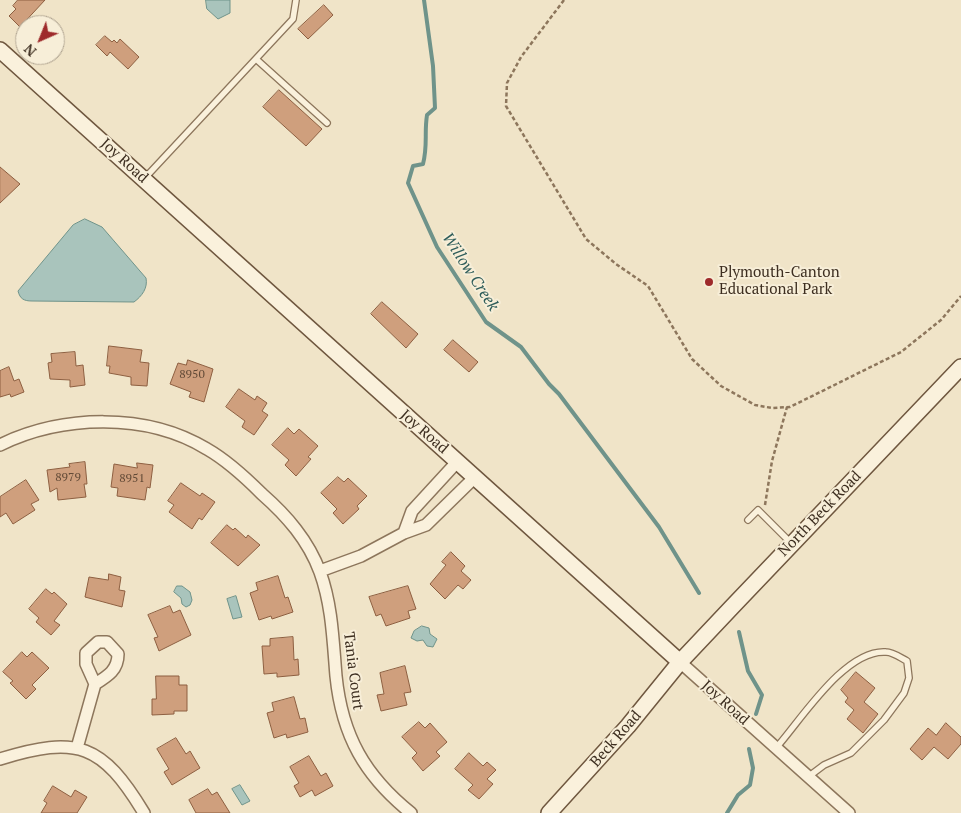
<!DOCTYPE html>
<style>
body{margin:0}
#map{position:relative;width:961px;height:813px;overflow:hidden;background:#f0e4c8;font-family:"PT Serif",serif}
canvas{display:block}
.north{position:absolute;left:15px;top:15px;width:50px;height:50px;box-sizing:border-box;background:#f7eed8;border:1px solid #ada18e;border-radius:50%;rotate:224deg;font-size:14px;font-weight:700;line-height:20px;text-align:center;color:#3d2e20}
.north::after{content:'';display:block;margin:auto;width:18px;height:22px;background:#9e2a2b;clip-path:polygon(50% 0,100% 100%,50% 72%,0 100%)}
</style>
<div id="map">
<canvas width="961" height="813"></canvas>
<div class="north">N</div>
</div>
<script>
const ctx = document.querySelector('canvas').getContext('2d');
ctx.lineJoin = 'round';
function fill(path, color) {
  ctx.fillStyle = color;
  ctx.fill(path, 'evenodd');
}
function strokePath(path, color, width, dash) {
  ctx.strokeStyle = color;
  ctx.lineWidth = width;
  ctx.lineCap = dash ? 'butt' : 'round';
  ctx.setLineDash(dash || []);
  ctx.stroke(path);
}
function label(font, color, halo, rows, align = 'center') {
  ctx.font = font + ' "PT Serif",serif';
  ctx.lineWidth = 4;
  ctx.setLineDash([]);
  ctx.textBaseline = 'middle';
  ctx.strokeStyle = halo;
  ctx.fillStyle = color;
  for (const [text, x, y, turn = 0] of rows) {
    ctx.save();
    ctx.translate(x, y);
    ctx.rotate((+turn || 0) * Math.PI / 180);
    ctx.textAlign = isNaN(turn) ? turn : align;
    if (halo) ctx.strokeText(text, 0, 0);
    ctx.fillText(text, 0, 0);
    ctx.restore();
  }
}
const water = new Path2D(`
 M206 0H230V13L218 19 207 9Z
 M85 219 102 227 146 278C148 288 142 296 134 302L32 301C24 301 20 299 18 291L73 225Z
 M177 586H182L190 592 192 600 190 605 186 607 182 604 181 598 174 592Z
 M236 596 242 617 233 619 227 599Z
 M422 626 429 628 430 634 437 639 433 647 427 646 423 640 417 641 411 638 414 631Z
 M240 785 250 801 242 805 232 789Z`);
fill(water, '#a9c4bc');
strokePath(water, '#6f938a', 1);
strokePath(new Path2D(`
 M424 0 433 66 435 108 427 115C424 134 428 144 423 164L413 166 408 183 437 247 486 322 521 347 549 384 559 394 659 527 699 593
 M739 632 748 671 762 695 756 714
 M727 813 738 795 750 785 753 768 749 749`), '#6f938a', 4);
const building = new Path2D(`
 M18 0H45L20 27 9 16 16 9 13 6Z
 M324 5 333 15 308 39 298 29Z
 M105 36 112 42 114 40 117 43 120 39 139 57 128 69 110 52 107 56 96 45Z
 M279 90 322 129 306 146 263 107Z
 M0 167 20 184 0 203Z
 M382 302 418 334 406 348 371 314Z
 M453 340 478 362 469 372 444 350Z
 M109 346 142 350 140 362 149 363 147 386 131 385V377L109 373 110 366H107Z
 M75 352 76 366 83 365 85 385 70 387V380L50 379 48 363 52 362 51 354Z
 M188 360 213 369 204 402 189 397 191 392 170 384 178 363 186 365Z
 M9 367 14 381 19 379 24 392 11 397 10 394 0 397V371Z
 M239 389 255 400 257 396 267 403 262 411 268 415 254 435 242 427 245 421 226 407Z
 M288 428 294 434 299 429 318 446 308 457 311 459 296 476 285 465 289 460 272 445Z
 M85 462 87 484H84L86 497 58 500 57 488 50 492 47 470 70 467 69 464Z
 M137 463 153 465 150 488 147 487 145 500 117 496 118 488 111 487 114 464 137 468Z
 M338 477 344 482 348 478 367 496 357 506 359 509 343 524 333 513 337 509 321 493Z
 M26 480 39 500 31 504 35 510 13 524 6 513 0 517V497Z
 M181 483 200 496 202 493 215 502 202 520 199 518 192 529 169 512 174 505 168 501Z
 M227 525 233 530 235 528 246 538 248 535 260 545 238 566 211 543Z
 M451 552 465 566 461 571 471 580 463 589 458 585 445 599 430 584 446 565 442 562Z
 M109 574 121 577 119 590 125 591 122 607 85 597 89 577 108 580Z
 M278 576 285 598 288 597 293 612 272 619 271 616 259 620 250 593 258 590 256 583Z
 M408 586 416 609 408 611 410 618 386 626 381 614 376 616 369 597Z
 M46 589 52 594 54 592 67 604 54 621 60 625 51 635 36 622 39 618 29 609Z
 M170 606 173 613 180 610 191 635 159 651 154 638 158 637 148 615Z
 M293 637 294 660 298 659 299 675 277 677V673L264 674 262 646H270V639Z
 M22 652 27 657 32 652 49 668 32 685 36 689 26 699 10 683 13 681 3 672Z
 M405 666 411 692 404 693 407 705 381 711 377 695 384 694 380 673Z
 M856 672 875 688 864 702 878 714 863 733 847 719 854 710 845 702 848 698 841 690Z
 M156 676H179V685H187V711H174V714L152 715V699H156Z
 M294 697 300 719 305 718 308 732 287 738 286 734 274 738 267 713 274 711 272 703Z
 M419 722 425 728 430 723 447 742 436 752 440 756 423 771 412 758 417 753 402 737Z
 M946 723 961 737V744L948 759 934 747 922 760 910 749 928 728 936 735Z
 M176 738 186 754 190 751 200 768 172 785 164 772 169 769 157 749Z
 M469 753 483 766 487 762 496 770 487 779 493 784 479 799 468 790 473 785 455 769Z
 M309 756 321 776 326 773 333 786 315 796 312 790 300 797 294 786 299 783 290 767Z
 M53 786 71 797 75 790 87 797 77 813H41L47 803 44 801Z
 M208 789 212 795 217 792 230 813H196L189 800Z`);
fill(building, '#cf9f7d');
strokePath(building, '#8d5f41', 1);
const lane = new Path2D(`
 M256 59 327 123
 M144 179 293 19 296 0
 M748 520 758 510 791 543
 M776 748C801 720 845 649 886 652 893 652 901 658 907 661L909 678 904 693 884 720 851 753 824 765 808 777`);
const street = new Path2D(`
 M0 445C62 415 146 412 207 449 228 461 245 477 262 494 287 516 308 540 320 572 332 605 333 640 336 676 342 736 365 776 411 813
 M404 533 412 511 457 462
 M320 571 361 556 404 533 426 525 475 477
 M680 662 849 813
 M77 748 95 684 86 664V653L98 642H107L118 654C118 670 108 676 95 684
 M0 759C78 735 102 744 144 813`);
const secondary = new Path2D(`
 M0 50 680 662
 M549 813 628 726 680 662 731 608 961 367`);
strokePath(lane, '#8d765c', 8);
strokePath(street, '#8d765c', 14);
strokePath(secondary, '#6f573f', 18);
strokePath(new Path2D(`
 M564 0 521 57 507 83 506 106 586 239 616 264 648 286 692 359 721 386 755 405 772 408 790 407 901 352 941 320 961 296
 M765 505 772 461 787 407`), '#8d765c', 2.5, [4, 2.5]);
strokePath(lane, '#faf1dc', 5.5);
strokePath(street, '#faf1dc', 11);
strokePath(secondary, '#faf1dc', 15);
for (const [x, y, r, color] of [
 [709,282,5,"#9e2a2b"]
]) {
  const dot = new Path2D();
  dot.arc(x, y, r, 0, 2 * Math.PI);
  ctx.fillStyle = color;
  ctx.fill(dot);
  strokePath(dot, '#f7eed8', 2);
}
label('12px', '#624a37', null, [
 ["8950",192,375],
 ["8979",68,478],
 ["8951",132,479]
]);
label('15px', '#3d2e20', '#f7eed8', [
 ["Joy Road",124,161,42],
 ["Joy Road",424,432,41],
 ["North Beck Road",820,514,-46],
 ["Tania Court",353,671,83],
 ["Joy Road",725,703,42],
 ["Beck Road",616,739,-49]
]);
label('15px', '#3d2e20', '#f7eed8', [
 ["Plymouth-Canton",719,273],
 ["Educational Park",719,290]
], 'left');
label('italic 16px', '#2f5d5a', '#f7eed8', [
 ["Willow Creek",470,272,57]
]);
</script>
